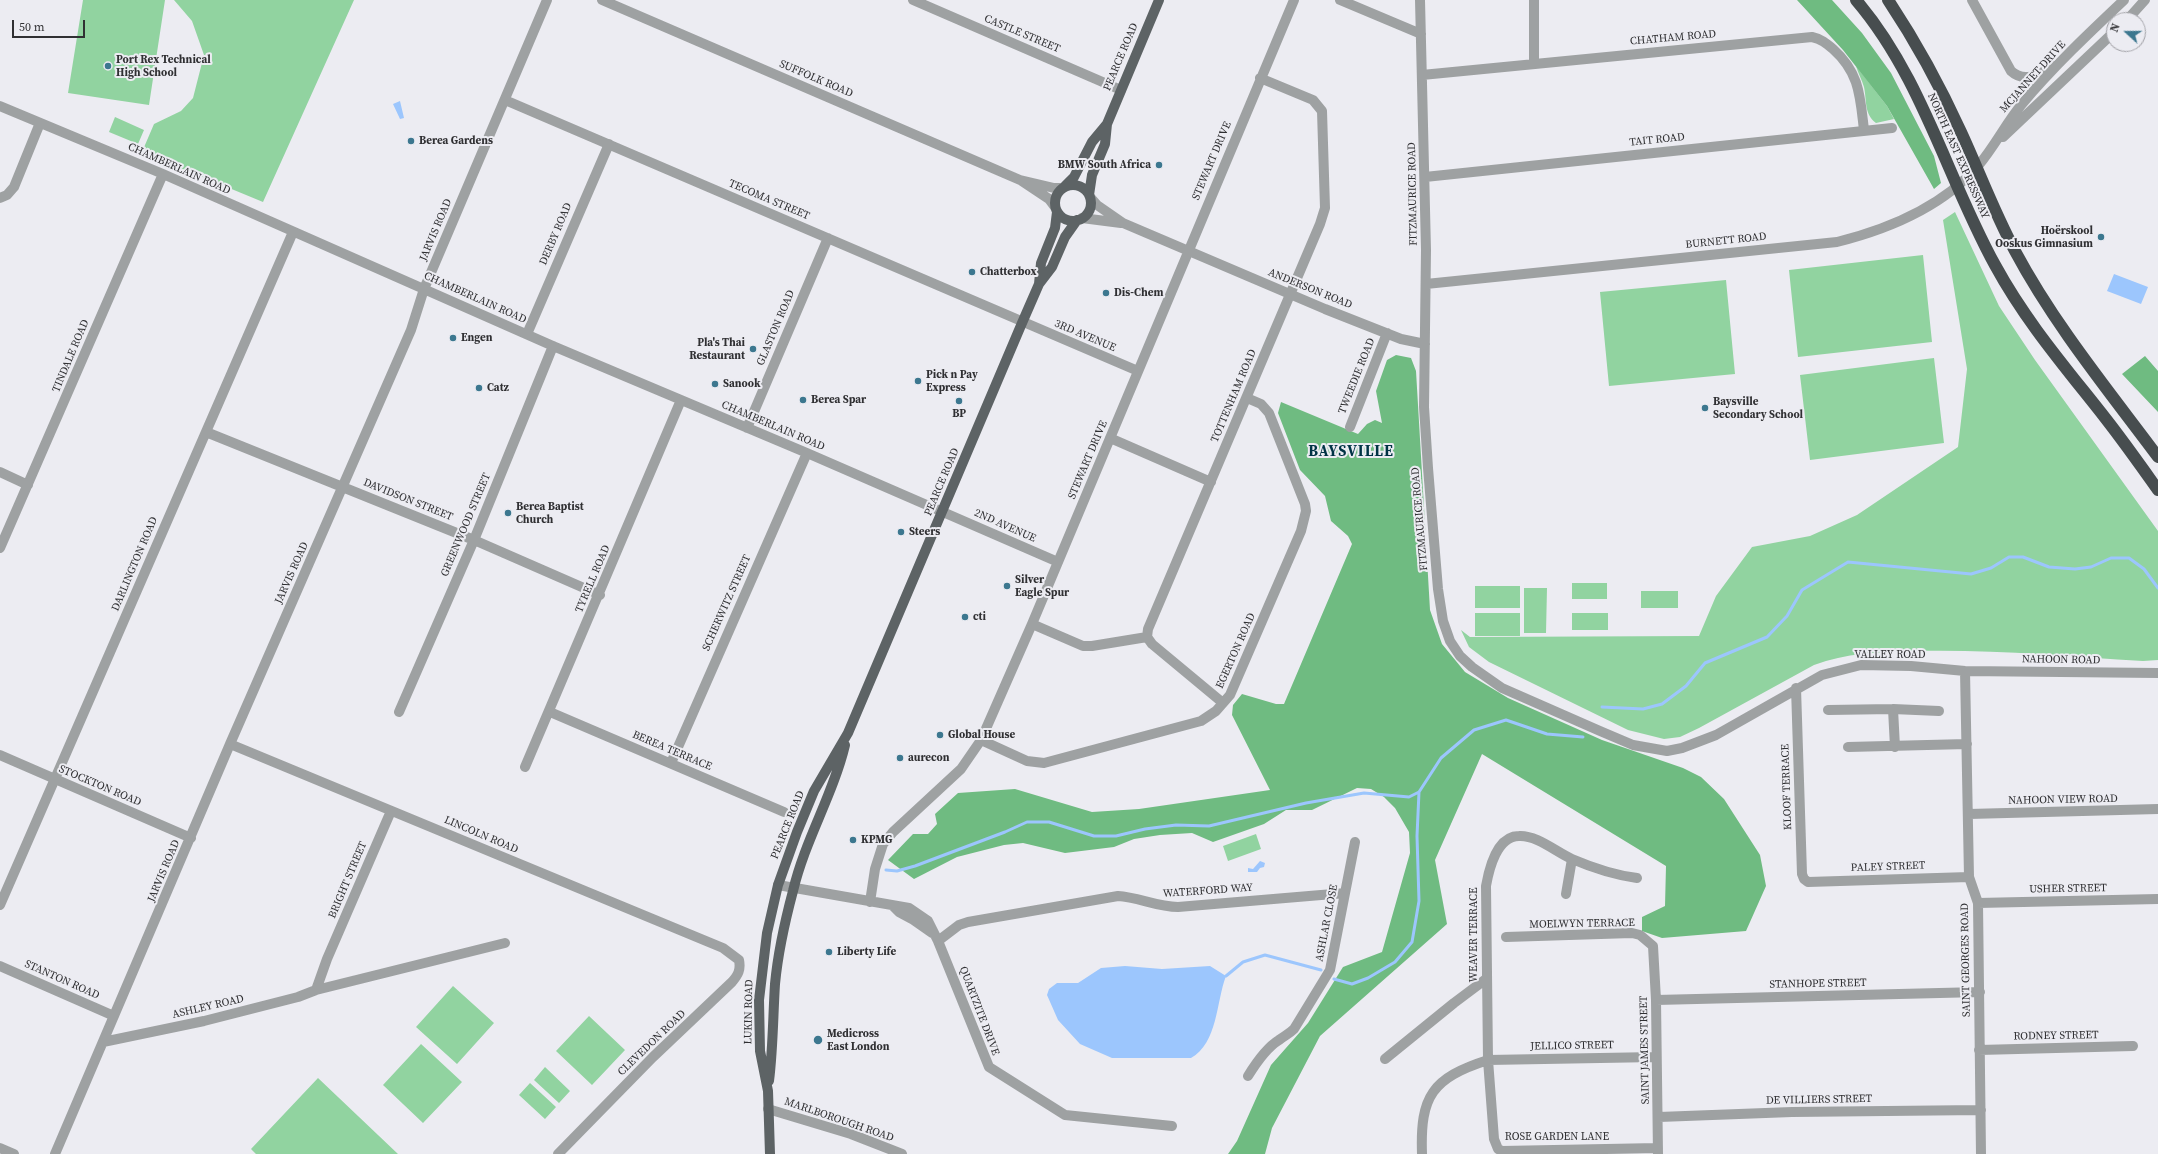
<!DOCTYPE html>
<meta charset="utf-8">
<style>
body{margin:0}
#map{position:relative;width:2158px;height:1154px;overflow:hidden;background:#ececf2;font-family:"Source Serif 4",serif}
canvas{display:block}
.north{position:absolute;left:2106px;top:12px;width:40px;height:40px;box-sizing:border-box;background:#ececf2;border:1px solid #a1a1a6;border-radius:50%;rotate:291deg;font-size:11px;font-weight:700;line-height:16px;text-align:center;color:#303033}
.north::after{content:'';display:block;margin:auto;width:14px;height:18px;background:#3c778f;clip-path:polygon(50% 0,100% 100%,50% 72%,0 100%)}
.scale{position:absolute;left:12px;top:20px;width:73px;height:18px;box-sizing:border-box;border:2px solid #303033;border-top:0;padding-left:5px;font-size:12px;line-height:14px;white-space:nowrap;color:#303033;-webkit-text-stroke:3px #ececf2;paint-order:stroke}
</style>
<div id="map">
<canvas width="2158" height="1154"></canvas>
<div class="north">N</div>
<div class="scale">50 m</div>
</div>
<script>
const ctx = document.querySelector('canvas').getContext('2d');
ctx.lineJoin = 'round';
function fill(path, color) {
  ctx.fillStyle = color;
  ctx.fill(path, 'evenodd');
}
function strokePath(path, color, width, dash) {
  ctx.strokeStyle = color;
  ctx.lineWidth = width;
  ctx.lineCap = dash ? 'butt' : 'round';
  ctx.setLineDash(dash || []);
  ctx.stroke(path);
}
function label(font, color, halo, rows, align = 'center') {
  ctx.font = font + ' "Source Serif 4",serif';
  ctx.lineWidth = 4;
  ctx.setLineDash([]);
  ctx.textBaseline = 'middle';
  ctx.strokeStyle = halo;
  ctx.fillStyle = color;
  for (const [text, x, y, turn = 0] of rows) {
    ctx.save();
    ctx.translate(x, y);
    ctx.rotate((+turn || 0) * Math.PI / 180);
    ctx.textAlign = isNaN(turn) ? turn : align;
    if (halo) ctx.strokeText(text, 0, 0);
    ctx.fillText(text, 0, 0);
    ctx.restore();
  }
}
fill(new Path2D(`
 M83 0H165L149 105 68 93Z
 M174 0H354L263 202 142 152 154 124 181 111 193 98 204 55 192 21Z
 M1856 66 1887 106 1894 119 1876 123C1864 114 1867 101 1864 87 1862 80 1858 73 1856 66Z
 M115 117 144 130 138 144 109 132Z
 M1955 212 1999 306 2035 360 2158 531V660L2143 661C2066 656 1989 649 1912 651 1878 652 1846 653 1814 665L1699 728 1680 737 1664 739 1628 730 1489 662 1469 647 1461 630 1470 637 1699 636 1716 596 1752 547 1810 536 1857 515 1958 447 1967 369 1943 220Z
 M1923 255 1932 342 1798 357 1789 270Z
 M1726 280 1735 374 1609 386 1600 292Z
 M1934 358 1944 443 1810 460 1800 375Z
 M1572 583H1607V599H1572Z
 M1475 586H1520V608H1475Z
 M1524 588H1547L1546 633H1524Z
 M1641 591H1678V608H1641Z
 M1475 613H1520V636H1475Z
 M1572 613H1608V630H1572Z
 M1256 834 1261 849 1228 861 1223 846Z
 M453 986 494 1023 457 1064 416 1027Z
 M589 1016 625 1050 592 1085 556 1051Z
 M421 1044 462 1082 423 1123 383 1085Z
 M545 1067 570 1091 559 1103 534 1080Z
 M318 1078 398 1154H256L251 1149Z
 M530 1083 556 1107 545 1119 519 1095Z`), '#91d3a0');
fill(new Path2D(`
 M1797 0H1832L1862 33 1891 73 1934 156 1941 183 1934 189 1887 106 1843 50Z
 M1396 355 1411 358 1416 371 1430 610 1442 644 1465 672 1508 698 1602 740 1683 768 1701 777 1724 799 1760 855 1766 886 1746 931 1662 938 1642 931V917L1665 906 1666 866 1482 754 1435 860 1447 924 1320 1036 1272 1128 1265 1154H1228L1237 1141 1271 1065 1308 1023 1343 967 1382 952 1410 853 1409 832 1395 808 1384 797 1371 789 1357 788 1312 810H1286L1264 824 1213 842 1192 833 1160 835 1134 839 1114 847 1065 853 1023 843 1004 845 957 857 914 879 888 860 913 834H928L937 824 935 814 958 793 1015 789 1092 812 1139 809 1270 790 1232 715 1233 705 1242 694 1276 704H1284L1352 544 1348 536 1331 521 1325 496 1300 470 1278 413 1281 402 1358 434 1367 424 1375 420 1382 423 1376 391 1387 360Z
 M2145 356 2158 371V412L2122 374Z`), '#6fbb81');
fill(new Path2D(`
 M400 101 404 118 400 119 393 104Z
 M2114 274 2148 287 2141 304 2107 291Z
 M1260 861 1265 863 1264 867 1260 868 1257 872H1248V868L1253 869Z
 M1125 966 1162 969 1210 966 1226 976C1216 1002 1218 1043 1191 1058H1112L1080 1044 1058 1020 1047 995 1049 989 1057 983H1078L1101 968Z`), '#9cc6fd');
strokePath(new Path2D(`
 M1602 707 1643 709 1662 704 1686 686 1705 663 1767 637 1787 616 1802 590 1848 562 1971 574 1991 568 2009 557H2023L2049 567 2075 569 2091 567 2111 558H2129L2144 569 2158 588
 M886 870 897 871 915 866 1005 832 1027 822H1049L1094 836H1116L1145 829 1176 825 1209 826 1306 803 1364 793 1409 797 1419 792
 M1226 976 1243 962 1265 955 1321 970
 M1334 979 1352 984 1368 978 1395 962 1412 942 1419 901 1417 836 1419 792 1441 758 1474 730 1506 720 1547 734 1583 737`), '#9cc6fd', 3);
strokePath(new Path2D(`
 M602 0 1020 180 1054 188H1062
 M913 0 1121 90
 M1340 0 1421 34
 M1420 0 1426 250 1424 407 1428 468 1438 589 1443 621 1450 641 1460 656 1472 667 1502 688 1600 731 1633 745 1667 751 1682 748 1716 735 1822 675 1861 665 1911 666 1965 671 2158 673
 M1534 0V63
 M1972 0 2011 71C2025 84 2041 73 2055 66
 M2127 20 2145 0
 M1422 75 1812 37C1821 39 1826 43 1833 49 1860 73 1860 97 1864 130
 M505 100 1138 371
 M0 106 163 174 553 346 807 453 1058 562
 M2003 137 2114 32
 M1425 177 1892 128
 M1022 181 1049 199 1055 207
 M1090 197 1097 205 1123 223 1325 309 1401 339 1425 344
 M0 198 7 195 14 187 40 123
 M1082 218 1121 223
 M1426 284 1837 242C1889 229 1942 207 1978 166 1995 146 2006 123 2022 104 2053 67 2089 33 2124 0
 M527 334 609 144
 M1350 427 1387 333
 M747 428 828 238
 M206 432 474 540 600 595
 M1110 438 1211 482
 M0 472 28 485
 M0 548 163 174
 M1032 624 1083 646H1092L1147 637 1148 629 1320 224 1325 208 1322 111 1313 100 1260 78
 M1147 637 1152 644 1223 703
 M1965 671 1969 877 1978 903 1981 1154
 M1796 688 1802 874 1804 879 1808 882 1969 877
 M1828 710 1893 709
 M399 712 474 540 553 346
 M550 712 784 812
 M981 740 1027 761 1044 763 1201 721 1216 711 1230 695 1301 531 1306 511 1305 504 1269 413 1261 404 1247 398
 M230 744 723 948 739 960C741 970 738 975 732 982L653 1057 558 1154
 M1848 747 1967 744
 M1895 747 1893 709 1939 711
 M0 755 191 838
 M671 763 807 453
 M525 767 681 400
 M1969 814 2158 809
 M1637 878C1614 875 1593 868 1572 859 1556 852 1537 835 1519 836 1497 836 1489 869 1486 886L1488 1060 1494 1139 1498 1149 1502 1151 1658 1148
 M778 885 909 908 928 921 938 941 989 1067 1065 1115 1172 1126
 M1566 894 1572 859
 M870 902 875 869 883 844 893 832 961 769 981 740 1032 624 1294 0
 M1978 903 2158 899
 M0 905 293 232
 M893 906 899 912 912 919 932 933
 M1506 937 1632 933 1640 935 1653 946 1656 1000 1658 1154
 M938 941 959 925 968 922 1118 896C1138 897 1157 907 1178 907L1345 893
 M0 966 114 1016
 M316 990 505 943
 M1656 1000 1980 992
 M103 1042 204 1021 298 997 316 990 327 959 391 811
 M1979 1050 2133 1046
 M1385 1059 1454 1003 1486 979
 M1248 1076C1256 1063 1266 1048 1279 1040 1284 1036 1289 1034 1294 1029L1330 970 1355 842
 M768 1109 851 1134 902 1154
 M1659 1117 1792 1112 1981 1110
 M0 1148 14 1154
 M55 1154 230 744 411 330 424 289 547 0
 M1422 1154C1420 1096 1432 1078 1488 1060L1656 1057`), '#9ea1a2', 10);
strokePath(new Path2D(`
 M1055 203a18 18 0 1 1 36 0a18 18 0 1 1-36 0Z
 M1065 186 1074 177 1092 142 1107 124 1159 0
 M1089 195 1092 175 1105 144 1107 124
 M1039 284 1052 267 1065 237 1077 220
 M769 1081C773 1049 773 1016 775 984 778 952 785 921 793 891 805 840 833 795 845 745
 M770 1154 768 1091 760 1051 759 1000 767 933 778 885 797 832 814 791 848 733 1022 323 1039 284 1041 263 1055 228 1057 212`), '#5d6365', 10);
strokePath(new Path2D(`
 M1856 0C1922 77 1947 178 1995 265 2026 322 2066 368 2106 419 2124 442 2141 466 2158 490
 M1888 0C1916 42 1940 86 1961 132 1979 171 1994 212 2015 251 2054 324 2108 390 2158 457`), '#474d4f', 12);
for (const [x, y, r, color] of [
 [108,66,4,"#3c778f"],
 [411,141,4,"#3c778f"],
 [1159,165,4,"#3c778f"],
 [2101,237,4,"#3c778f"],
 [972,272,4,"#3c778f"],
 [1106,293,4,"#3c778f"],
 [453,338,4,"#3c778f"],
 [753,349,4,"#3c778f"],
 [918,381,4,"#3c778f"],
 [715,384,4,"#3c778f"],
 [479,388,4,"#3c778f"],
 [803,400,4,"#3c778f"],
 [959,401,4,"#3c778f"],
 [1705,408,4,"#3c778f"],
 [508,513,4,"#3c778f"],
 [901,532,4,"#3c778f"],
 [1007,586,4,"#3c778f"],
 [965,617,4,"#3c778f"],
 [940,735,4,"#3c778f"],
 [900,758,4,"#3c778f"],
 [853,840,4,"#3c778f"],
 [829,952,4,"#3c778f"],
 [818,1040,5,"#3c778f"]
]) {
  const dot = new Path2D();
  dot.arc(x, y, r, 0, 2 * Math.PI);
  ctx.fillStyle = color;
  ctx.fill(dot);
  strokePath(dot, '#ececf2', 1.5);
}
label('11px', '#303033', '#ececf2', [
 ["CASTLE STREET",1022,34,23],
 ["CHATHAM ROAD",1673,38,-5],
 ["PEARCE ROAD",1121,57,-67],
 ["MCJANNET DRIVE",2033,77,-48],
 ["SUFFOLK ROAD",816,79,23],
 ["TAIT ROAD",1657,140,-6],
 ["NORTH EAST EXPRESSWAY",1958,156,66],
 ["STEWART DRIVE",1212,161,-67],
 ["CHAMBERLAIN ROAD",179,169,24],
 ["FITZMAURICE ROAD",1413,194,-91],
 ["TECOMA STREET",769,200,23],
 ["JARVIS ROAD",436,230,-67],
 ["DERBY ROAD",556,234,-67],
 ["BURNETT ROAD",1726,241,-6],
 ["ANDERSON ROAD",1310,289,22],
 ["CHAMBERLAIN ROAD",475,298,24],
 ["GLASTON ROAD",776,328,-67],
 ["3RD AVENUE",1085,336,23],
 ["TINDALE ROAD",71,356,-67],
 ["TWEEDIE ROAD",1357,376,-68],
 ["TOTTENHAM ROAD",1234,396,-67],
 ["CHAMBERLAIN ROAD",773,426,23],
 ["STEWART DRIVE",1088,460,-67],
 ["PEARCE ROAD",942,482,-67],
 ["DAVIDSON STREET",408,500,22],
 ["FITZMAURICE ROAD",1420,519,-95],
 ["GREENWOOD STREET",466,525,-67],
 ["2ND AVENUE",1005,526,24],
 ["DARLINGTON ROAD",135,564,-67],
 ["JARVIS ROAD",292,573,-66],
 ["TYRELL ROAD",593,579,-67],
 ["SCHERWITZ STREET",727,603,-66],
 ["EGERTON ROAD",1236,651,-66],
 ["VALLEY ROAD",1890,655],
 ["NAHOON ROAD",2061,660,1],
 ["BEREA TERRACE",672,751,23],
 ["STOCKTON ROAD",100,786,23],
 ["KLOOF TERRACE",1787,787,-92],
 ["NAHOON VIEW ROAD",2063,800,-1],
 ["PEARCE ROAD",788,825,-68],
 ["LINCOLN ROAD",481,835,23],
 ["PALEY STREET",1888,867,-2],
 ["JARVIS ROAD",164,871,-67],
 ["BRIGHT STREET",348,880,-67],
 ["USHER STREET",2068,889,-1],
 ["WATERFORD WAY",1208,891,-4],
 ["ASHLAR CLOSE",1327,923,-79],
 ["MOELWYN TERRACE",1582,924,-1],
 ["WEAVER TERRACE",1474,935,-90],
 ["SAINT GEORGES ROAD",1966,960,-91],
 ["STANTON ROAD",62,980,24],
 ["STANHOPE STREET",1818,984,-1],
 ["ASHLEY ROAD",208,1007,-13],
 ["QUARTZITE DRIVE",979,1011,69],
 ["LUKIN ROAD",749,1012,-89],
 ["RODNEY STREET",2056,1036,-1],
 ["CLEVEDON ROAD",652,1043,-44],
 ["JELLICO STREET",1572,1046,-1],
 ["SAINT JAMES STREET",1645,1050,-91],
 ["DE VILLIERS STREET",1819,1100,-1],
 ["MARLBOROUGH ROAD",839,1120,19],
 ["ROSE GARDEN LANE",1557,1137]
]);
label('bold 11px', '#303033', '#ececf2', [
 ["Port Rex Technical",116,60],
 ["High School",116,73],
 ["Berea Gardens",419,141],
 ["BMW South Africa",1151,165,"right"],
 ["Hoërskool",2093,231,"right"],
 ["Ooskus Gimnasium",2093,244,"right"],
 ["Chatterbox",980,272],
 ["Dis-Chem",1114,293],
 ["Engen",461,338],
 ["Pla's Thai",745,343,"right"],
 ["Restaurant",745,356,"right"],
 ["Pick n Pay",926,375],
 ["Express",926,388],
 ["Sanook",723,384],
 ["Catz",487,388],
 ["Berea Spar",811,400],
 ["Baysville",1713,402],
 ["Secondary School",1713,415],
 ["BP",959,414,"center"],
 ["Berea Baptist",516,507],
 ["Church",516,520],
 ["Steers",909,532],
 ["Silver",1015,580],
 ["Eagle Spur",1015,593],
 ["cti",973,617],
 ["Global House",948,735],
 ["aurecon",908,758],
 ["KPMG",861,840],
 ["Liberty Life",837,952],
 ["Medicross",827,1034],
 ["East London",827,1047]
], 'left');
ctx.letterSpacing = '1px';
label('bold 15px', '#003345', '#ececf2', [
 ["BAYSVILLE",1351,452]
]);
ctx.letterSpacing = '0px';
</script>
